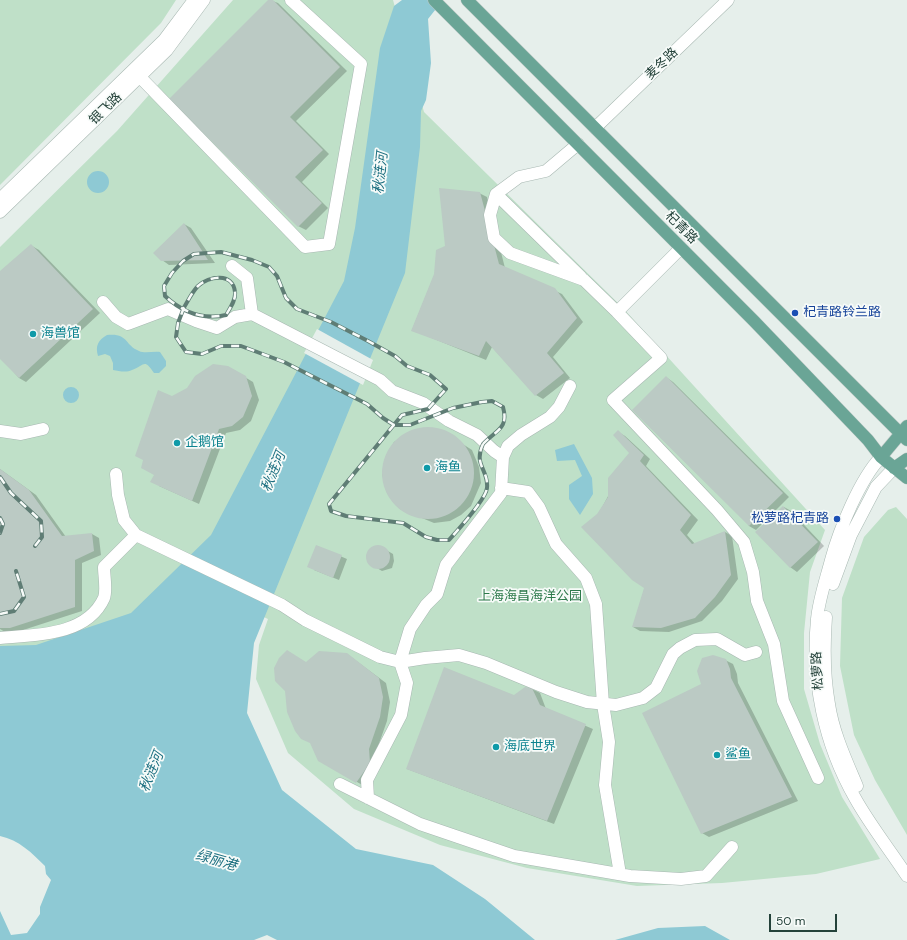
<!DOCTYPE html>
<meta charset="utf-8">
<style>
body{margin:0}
#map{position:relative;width:907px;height:940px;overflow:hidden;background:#e6efeb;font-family:"DM Sans",sans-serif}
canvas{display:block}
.scale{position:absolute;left:769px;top:914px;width:68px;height:18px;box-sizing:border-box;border:2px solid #24423a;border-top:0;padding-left:5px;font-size:12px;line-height:14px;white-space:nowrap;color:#24423a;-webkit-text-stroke:3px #f7fbf9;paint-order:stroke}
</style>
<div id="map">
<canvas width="907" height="940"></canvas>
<div class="scale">50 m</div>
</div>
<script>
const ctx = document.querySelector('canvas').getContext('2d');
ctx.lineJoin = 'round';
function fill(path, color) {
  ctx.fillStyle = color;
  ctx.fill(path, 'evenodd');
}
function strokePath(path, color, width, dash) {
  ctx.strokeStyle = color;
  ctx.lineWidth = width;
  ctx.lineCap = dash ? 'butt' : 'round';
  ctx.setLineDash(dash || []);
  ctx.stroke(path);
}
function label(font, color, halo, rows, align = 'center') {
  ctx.font = font + ' "DM Sans","Noto Sans SC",sans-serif';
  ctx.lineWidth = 3.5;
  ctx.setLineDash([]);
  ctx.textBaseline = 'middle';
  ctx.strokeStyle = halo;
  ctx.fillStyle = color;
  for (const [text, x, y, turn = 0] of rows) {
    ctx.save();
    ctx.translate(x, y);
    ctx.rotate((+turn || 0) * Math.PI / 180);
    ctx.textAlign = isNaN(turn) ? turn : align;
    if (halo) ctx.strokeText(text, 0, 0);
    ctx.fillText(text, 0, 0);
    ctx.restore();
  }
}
fill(new Path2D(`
 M0 0H176L161 23 0 185Z
 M233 0H393L424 112 623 308 825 530 810 572 804 633V689L820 744 842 797 880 859 816 874 722 883 637 886 527 868 440 845 354 809 288 753 256 679 259 645 268 619 185 580 132 624 75 643 0 650V247L117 131Z
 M896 507 907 519V835L875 780 854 735 840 666 842 598 864 537 888 510Z`), '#bfe0c8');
fill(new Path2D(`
 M402 0H443L428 19 431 63 426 100 421 111 420 147 405 273 254 643 247 713 282 790 356 849 433 865 485 899 535 940H277L267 935 254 940H0V911L11 935 27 933 40 914V907L51 880 46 874 45 866C32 853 19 840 0 836V646L36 645 131 613 211 535 344 281 355 228 380 48 394 6Z
 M87 182a11 11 0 1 1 22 0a11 11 0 1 1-22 0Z
 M107 335C129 333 124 345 139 351 145 354 153 351 160 352L166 361V366L159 373H154C144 358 145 365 132 370 126 373 119 371 113 370V363L110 356 105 354 98 356C95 346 98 340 107 335Z
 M63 395a8 8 0 1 1 16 0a8 8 0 1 1-16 0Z
 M574 444 592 478 593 494 580 515 569 499V485L582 476 575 460 557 461 555 450Z
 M705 926 730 940H615L658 928Z`), '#8ec9d4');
fill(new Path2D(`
 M317 329 373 360 363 385 304 353Z`), '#e6efeb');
fill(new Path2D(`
 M270 0 278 3 347 71 296 121 329 154 302 182 328 208 306 230 298 226Z
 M479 193 487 197 505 268 562 294 583 322 553 357 570 378 543 399 536 395 492 347 486 360 412 330 446 247Z
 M184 224 191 228 215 263 169 265 162 260Z
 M32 246 39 250 100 313 26 382 19 378 0 357V273Z
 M228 367 253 382 259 400 251 421 240 430 226 433 199 504 159 486 172 397Z
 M666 377 673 382 789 497 756 530 749 526Z
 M425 429 444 432 472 450 479 467 481 483 471 506 461 515 450 521 434 523 400 509 387 493 382 474 386 456 394 442 403 436Z
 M618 432 625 436 650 459 646 466 698 520 687 535 695 544 725 532 732 536 738 579 722 601 702 621 669 632 640 631 633 627 645 587 598 515 631 453Z
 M0 469 36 495 66 537 92 534 99 538 101 555 82 563V611L17 632H5L0 629Z
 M784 507 791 511 824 546 797 572 790 567Z
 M317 546 347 559 339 580 314 570Z
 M381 547 393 554 394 561 392 568 382 571 370 564 367 554 371 549Z
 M347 654 386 683 390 702 387 721 364 786 319 760 306 663Z
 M725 660 733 664 737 674 738 683 798 801 709 837 702 833V685Z
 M532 689 540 693 546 709 593 729 554 824 407 769 515 696Z`), '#0003');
fill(new Path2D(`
 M268 0H273L340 67 290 117 323 150 295 177 322 203 298 227 169 99Z
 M439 188 480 192 499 264 555 288 577 318 547 353 564 373 535 396 486 341 479 356 411 331 434 274 436 250 445 246Z
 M184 223 208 260 161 261 153 253Z
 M31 244 93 309 19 378 0 359V271Z
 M213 364 228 366 246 376 252 396 243 417 232 426 219 429 192 501 150 482 154 475 141 468 143 460 135 456 158 390 172 396 187 388 195 376Z
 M666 376 783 493 749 526 632 410Z
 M382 473a46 46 0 1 1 92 0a46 46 0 1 1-92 0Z
 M618 430 644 455 640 461 691 515 680 530 692 544 725 531 731 575 715 597 695 618 661 628 632 627 644 588 632 580 581 527 597 514 608 497V478L629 453 613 435Z
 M0 469 29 490 62 536 92 533 94 551 75 560V607L10 628H0Z
 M783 506 818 542 790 568 755 532Z
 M316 545 342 555 333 578 307 567Z
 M366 557a12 12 0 1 1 24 0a12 12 0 1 1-24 0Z
 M287 650 306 662 319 651 347 653 379 678 383 697 380 717 369 749 370 763 356 783 318 761 310 743 301 739 295 731 287 712 285 691 275 681 274 668 279 658Z
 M713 655 726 659 730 669 731 678 792 797 701 834 642 713 701 684 697 671 702 658Z
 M444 667 514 695 525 687 532 688 540 705 586 724 547 821 406 769Z`), '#bbcac4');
const minor = new Path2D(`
 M140 77 305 247 329 244 361 64 291 0
 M595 128 728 0
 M578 144 546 171 519 177 496 194 490 215 494 238 510 253 584 280 617 312 681 248
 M496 194 581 277
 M0 199 164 40 194 0
 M0 212 167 50 204 0
 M103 302 116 317 128 324 168 309 196 321 217 328 235 317 252 314 247 278 232 266
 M617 312 661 358 613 400 717 510 744 542 753 572 757 601 774 644 783 701 818 778
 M252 314 380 380 392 391 423 403 449 421 477 435 494 451 503 457
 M0 431 21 434 43 429
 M881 457C860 479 839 530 831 560 826 579 819 599 817 619 811 681 824 744 855 798 870 825 890 850 907 876
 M116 474 118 495 124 520 136 535 282 605 305 620 380 657 400 662 425 658 459 655 486 663 556 692 587 702 616 705 643 698 656 688 673 654 680 648 695 640 717 639 745 655 756 652
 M501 488 528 492 539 507 556 544 586 578 596 604 603 704 609 742 605 785 620 874
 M833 584 851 535 876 487 894 468
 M826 617C824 645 824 676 829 704 833 732 846 760 857 786
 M0 638C35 635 87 636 104 598 107 590 104 576 104 567L136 535
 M340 784 420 824 514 856 630 876 681 879 706 876 732 847
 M368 798 367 780 401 715 407 683 400 662 410 629 426 605 437 594 446 565 501 493 503 457 508 446 521 435 550 417 559 407 570 386`);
const major = new Path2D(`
 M434 0 754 321 868 440 881 457 907 478
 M467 0 907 440
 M881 457 907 426
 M894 468 907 459`);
strokePath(minor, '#a8b8b2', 13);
strokePath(major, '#c2cac8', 13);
strokePath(minor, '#fff', 12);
strokePath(major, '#6aa596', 12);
const rail = new Path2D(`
 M483 444C473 465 489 470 487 488 486 499 458 530 449 540H437L426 537 403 523 346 516 331 511 329 504 402 415 428 409 446 389 430 375 407 366 395 356 368 341 331 322 297 309 286 298 277 276 269 267 252 260 221 252 194 254 183 261 172 273 164 286 165 296C182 312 203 320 226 315 230 308 236 300 235 292 233 272 209 276 198 286 192 292 188 301 183 309V310L178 323 176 337 186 352 202 354 221 346H241L284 362 367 404 383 418 394 425H410L453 408 482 402 492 401 503 407C509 429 496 430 483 444
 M0 477 11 493 41 521 42 537 35 546
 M0 518 3 524 0 533
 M0 614 14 611 24 597 16 571`);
strokePath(rail, '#5f7d75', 4);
strokePath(rail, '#f7fbf9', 2.5, [8]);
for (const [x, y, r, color] of [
 [795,313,4,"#1a4fb4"],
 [33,334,4,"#0f9aa8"],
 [177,443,4,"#0f9aa8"],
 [427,468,4,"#0f9aa8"],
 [837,519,4,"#1a4fb4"],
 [496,747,4,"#0f9aa8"],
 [717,755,4,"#0f9aa8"]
]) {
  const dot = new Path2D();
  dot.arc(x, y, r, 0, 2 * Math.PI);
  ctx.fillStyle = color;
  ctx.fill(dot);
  strokePath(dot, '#f7fbf9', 1.5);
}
label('13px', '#24423a', '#f7fbf9', [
 ["麦冬路",662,64,-44],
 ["银飞路",106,109,-44],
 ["杞青路",681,228,45],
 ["松萝路",818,671,-93]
]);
label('13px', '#164399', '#f7fbf9', [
 ["杞青路铃兰路",803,313],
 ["松萝路杞青路",829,519,"right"]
], 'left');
label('13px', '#0d838f', '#f7fbf9', [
 ["海兽馆",41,334],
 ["企鹅馆",185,443],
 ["海鱼",435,468],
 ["海底世界",504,747],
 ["鲨鱼",725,755]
], 'left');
label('13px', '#2d7a4b', '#f7fbf9', [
 ["上海海昌海洋公园",530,597]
]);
label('italic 14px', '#1c6f80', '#f7fbf9', [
 ["秋涟河",381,173,-84],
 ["秋涟河",274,472,-68],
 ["秋涟河",152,772,-68],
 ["绿丽港",216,861,16]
]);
</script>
